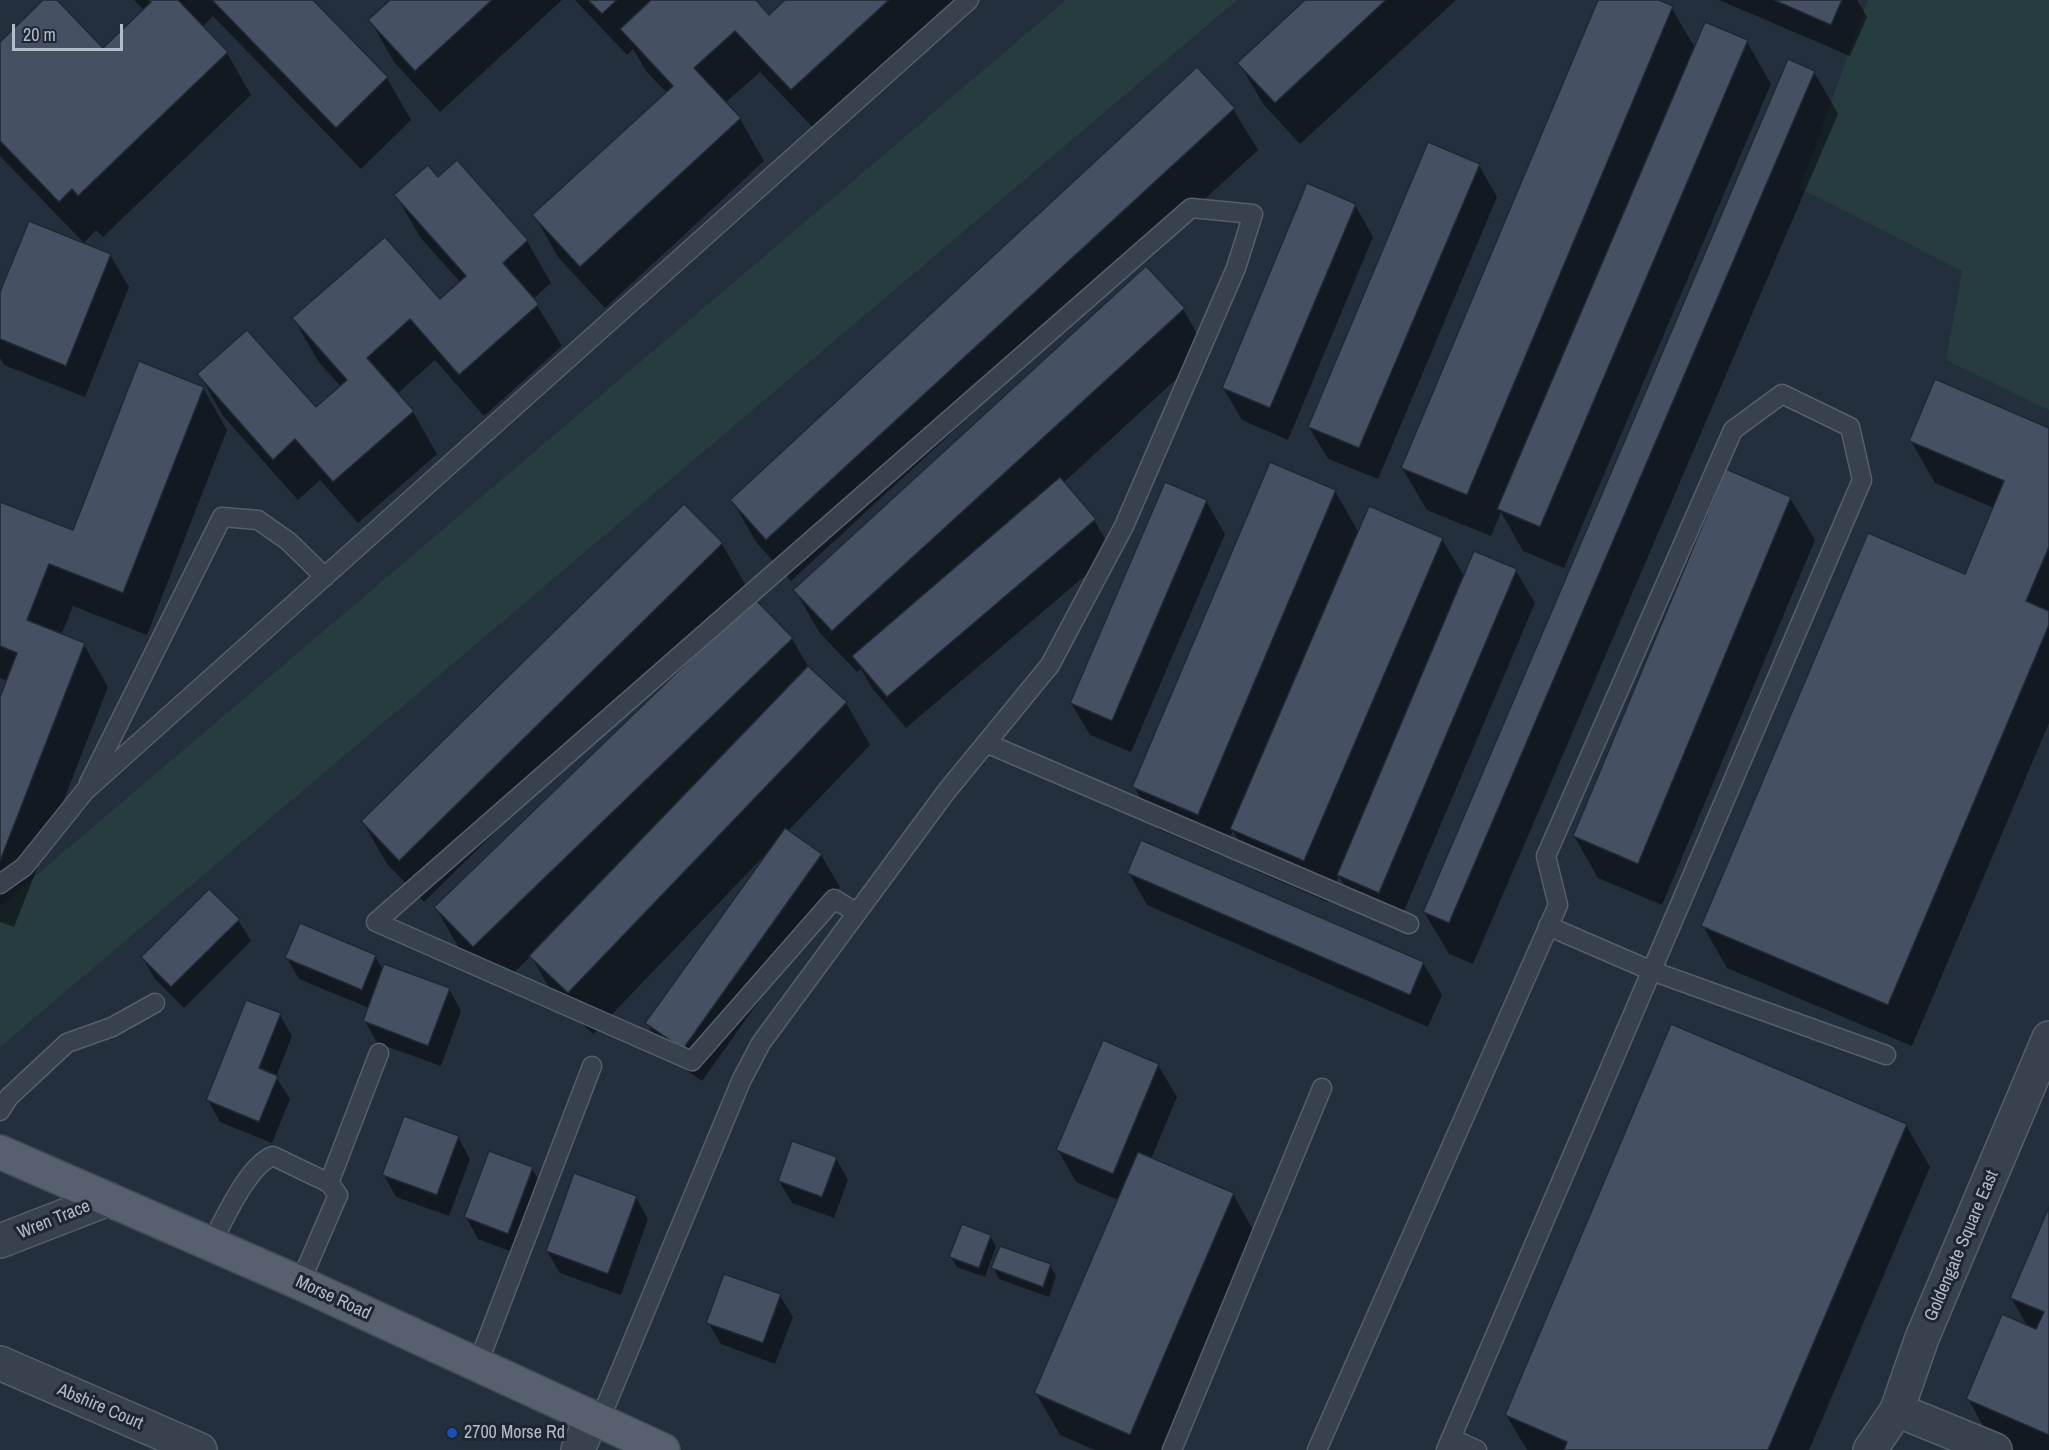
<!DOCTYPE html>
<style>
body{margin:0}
#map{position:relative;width:2049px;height:1450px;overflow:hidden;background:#242f3e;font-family:"Archivo Narrow",sans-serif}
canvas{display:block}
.scale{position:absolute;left:12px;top:24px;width:111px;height:27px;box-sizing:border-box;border:3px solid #b4bcc9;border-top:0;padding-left:8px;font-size:18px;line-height:21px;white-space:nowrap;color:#b4bcc9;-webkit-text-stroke:4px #1d2633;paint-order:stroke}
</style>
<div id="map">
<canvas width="2049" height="1450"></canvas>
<div class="scale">20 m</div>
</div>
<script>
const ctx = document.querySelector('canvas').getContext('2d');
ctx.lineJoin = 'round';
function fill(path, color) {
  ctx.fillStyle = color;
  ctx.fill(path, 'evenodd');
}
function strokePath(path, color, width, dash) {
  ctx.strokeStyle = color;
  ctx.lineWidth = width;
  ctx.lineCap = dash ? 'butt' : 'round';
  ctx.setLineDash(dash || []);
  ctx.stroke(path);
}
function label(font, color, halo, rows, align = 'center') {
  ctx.font = font + ' "Archivo Narrow",sans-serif';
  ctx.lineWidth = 6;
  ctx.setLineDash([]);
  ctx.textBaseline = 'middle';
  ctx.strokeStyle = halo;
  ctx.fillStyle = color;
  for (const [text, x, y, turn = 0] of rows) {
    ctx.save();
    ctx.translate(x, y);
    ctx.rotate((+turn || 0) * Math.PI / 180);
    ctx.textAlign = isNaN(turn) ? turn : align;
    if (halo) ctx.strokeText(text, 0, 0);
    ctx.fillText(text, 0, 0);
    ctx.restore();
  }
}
fill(new Path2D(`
 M1066 0H1237L0 1047V906Z
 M1868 0H2049V410L1946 360 1962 271 1800 188Z`), '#263c3f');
fill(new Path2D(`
 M46 0H55L103 50 145 11 134 0H311L387 78 411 120 361 169 213 16 202 27 227 53 251 95 103 237 96 230 84 243 0 156V44Z
 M392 0H562L440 112 394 62 370 20Z
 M575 0H754L769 17 787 0H959L816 131 760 72 725 103 740 119 764 161 605 308 558 257 534 215 667 93 646 71 633 49 627 55Z
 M1307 0H1456L1300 144 1264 105 1239 63Z
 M1600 0H1655L1671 7 1695 48 1747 42 1771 84 1564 568 1523 551 1501 512 1491 536 1427 510 1402 468Z
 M1719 0H1857L1867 17 1850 56Z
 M1814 72 1838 114 1473 964 1449 954 1424 912Z
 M1233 109 1258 150 791 581 756 542 732 500Z
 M456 162 527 241 551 283 533 299 562 346 484 416 435 360 397 394 413 412 437 454 358 523 320 480 298 500 223 416 199 374 315 409 341 387 318 361 294 319 440 301 461 283 420 237 396 195 438 179Z
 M1479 165 1497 197 1378 479 1328 459 1309 427Z
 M1355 205 1373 237 1288 440 1242 420 1223 388Z
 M110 255 129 287 85 397 4 365 0 358V296Z
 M1183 309 1207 351 1063 483 1094 520 1113 552 906 728 872 688 861 669 857 672 819 632 795 590Z
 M203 388 227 430 147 635 73 606 61 636 84 645 108 687 14 927 0 922V701L8 681 0 678V504L74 532Z
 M2049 429V723L1912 1046 1727 968 1703 926 1966 576 1994 508 1935 483 1911 441Z
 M1335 491 1359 533 1442 539 1465 578 1475 553 1516 571 1535 603 1398 925 1357 907 1339 876 1328 902 1256 871 1233 831 1222 856 1158 829 1134 787Z
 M1790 498 1815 540 1662 905 1598 878 1574 836Z
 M1206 501 1225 534 1131 752 1090 735 1071 703Z
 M722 544 746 586 424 902 387 864 363 822Z
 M792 639 809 668 846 703 870 745 788 831 821 855 840 887 702 1081 666 1056 647 1023 765 855 593 1034 555 998 531 956 498 988 460 950 436 908Z
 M1129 873 1423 963 1442 995 1428 1027 1147 905Z
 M238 920 251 941 184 1008 155 979 143 958Z
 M375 956 383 970 449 989 461 1011 441 1066 377 1043 365 1021 369 1008 299 979 287 958Z
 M280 1015 292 1036 276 1077 290 1099 272 1143 220 1122 208 1100Z
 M1158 1065 1177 1097 1151 1159 1233 1194 1257 1237 1165 1450H1095L1060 1435 1036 1393 1119 1200 1076 1182 1058 1150Z
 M1906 1125 1930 1167 1809 1450H1527L1506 1415Z
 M458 1137 470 1159 449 1216 396 1197 384 1175Z
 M836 1158 848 1180 834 1218 792 1203 779 1181Z
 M532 1169 545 1190 520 1255 478 1239 466 1217Z
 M636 1197 648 1219 621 1295 560 1273 547 1251Z
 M2049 1211V1450H2013L1992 1441 1968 1399 2028 1327 2011 1298Z
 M990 1236 996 1246 985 1277 957 1267 951 1257Z
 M1001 1247 1050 1266 1056 1276 1049 1297 999 1279 993 1268Z
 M780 1296 793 1317 775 1364 721 1344 708 1322Z`), '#0007');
const building = new Path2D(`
 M43 0H57L103 48 151 2 149 0H178L228 52 78 196 72 189 59 202 0 141V42Z
 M212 0H313L388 77 336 128Z
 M390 0H492L415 71 368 20Z
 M588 0H617L602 14Z
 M651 0H756L769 15 785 0H889L791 90 735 31 694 68 741 118 580 267 532 215 673 86 620 29Z
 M1305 0H1386L1275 103 1237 63Z
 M1598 0H1659L1673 6 1467 495 1401 468Z
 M1774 0H1842L1831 25Z
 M1705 22 1748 40 1540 527 1497 509Z
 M1788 59 1815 71 1449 923 1423 912Z
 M1197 67 1235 108 766 540 730 500Z
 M1428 142 1480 164 1359 448 1308 427Z
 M457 160 528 240 503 263 539 304 459 375 410 319 367 358 414 411 333 482 295 439 273 460 197 374 247 330 316 407 347 380 292 318 385 237 440 299 466 276 394 195 428 165 438 177Z
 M1307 183 1356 204 1270 408 1222 388Z
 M29 221 111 254 66 366 0 339V292Z
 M1146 266 1185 308 832 631 793 590Z
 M139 361 204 387 123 593 49 564 27 620 85 643 0 861V697L17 653 0 646V502L73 530Z
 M1935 379 2049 428V547L2026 601 2049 611V625L1888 1005 1701 926 1868 533 1965 574 2004 481 1909 441Z
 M1270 462 1336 490 1198 815 1132 787Z
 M1726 469 1791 497 1638 864 1573 836Z
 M1060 477 1096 519 887 697 852 656Z
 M1165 482 1207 500 1112 721 1070 703Z
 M684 504 723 543 399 861 361 821Z
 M1369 506 1443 538 1304 861 1230 829Z
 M1474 551 1517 569 1379 893 1337 875Z
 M754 598 793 638 473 947 434 907Z
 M808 666 847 702 568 993 529 956Z
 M785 828 822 854 683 1049 645 1023Z
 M1141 840 1424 962 1410 995 1127 873Z
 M209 889 240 919 171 987 141 957Z
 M300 923 376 955 362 990 285 958Z
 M384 964 450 988 428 1046 363 1021Z
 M246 1000 281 1013 259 1068 278 1076 259 1122 206 1100Z
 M1671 1024 1907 1124 1768 1450H1564L1567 1442 1505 1415Z
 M1103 1040 1159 1064 1113 1174 1056 1150Z
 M404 1116 459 1136 437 1195 382 1175Z
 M792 1141 837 1157 822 1197 778 1181Z
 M489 1151 533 1167 508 1234 464 1217Z
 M1138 1152 1234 1193 1130 1435 1034 1393Z
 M574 1173 637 1196 608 1274 546 1251Z
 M2049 1207V1435L1966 1399 2002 1314 2036 1329 2044 1312 2010 1298Z
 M962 1224 991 1235 979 1268 949 1257Z
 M1000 1246 1051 1264 1043 1287 991 1268Z
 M724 1274 781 1294 763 1343 706 1323Z`);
fill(building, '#455162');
strokePath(building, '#1f2835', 1.5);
const service = new Path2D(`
 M986 743 1409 924
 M89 783 222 517 258 520 288 541 325 577
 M0 884 24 867 85 791 969 0
 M1548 926 1652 971 1886 1055
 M0 1111 9 1097 67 1043 112 1027 155 1003
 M329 1183 379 1053
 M211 1244C224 1220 248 1165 273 1156L329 1183 338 1195 300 1283
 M477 1366 592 1066
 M599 1422 741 1081 761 1043 946 792 1050 665 1124 526 1236 268 1253 214 1191 208 376 922 692 1061 834 899 857 913
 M1451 1438 1477 1450
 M1172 1450 1322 1088
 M1317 1450 1558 905 1546 856 1733 430 1782 394 1850 427 1862 480 1446 1450`);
const minor = new Path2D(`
 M0 1241 108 1199
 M0 1363 200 1450
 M1897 1410 1995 1450
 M578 1450 591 1419
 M1870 1450 1897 1410 1922 1338 2049 1038`);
const primary = new Path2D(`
 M0 1152 300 1283 663 1450`);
strokePath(service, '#565f6c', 21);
strokePath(minor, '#565f6c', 36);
strokePath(primary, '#414a57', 36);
strokePath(service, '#38414e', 18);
strokePath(minor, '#38414e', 33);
strokePath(primary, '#56606e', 33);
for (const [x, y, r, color] of [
 [452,1433,6,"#1a4fb4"]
]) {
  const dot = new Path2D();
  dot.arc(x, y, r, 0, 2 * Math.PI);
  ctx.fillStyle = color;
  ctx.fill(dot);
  strokePath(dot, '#1d2633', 2);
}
label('18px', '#b4bcc9', '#1d2633', [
 ["Wren Trace",54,1220,-22],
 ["Goldengate Square East",1962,1246,-67],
 ["Morse Road",333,1298,25],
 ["Abshire Court",100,1407,23]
]);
label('18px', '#b4bcc9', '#1d2633', [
 ["2700 Morse Rd",464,1433]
], 'left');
</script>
